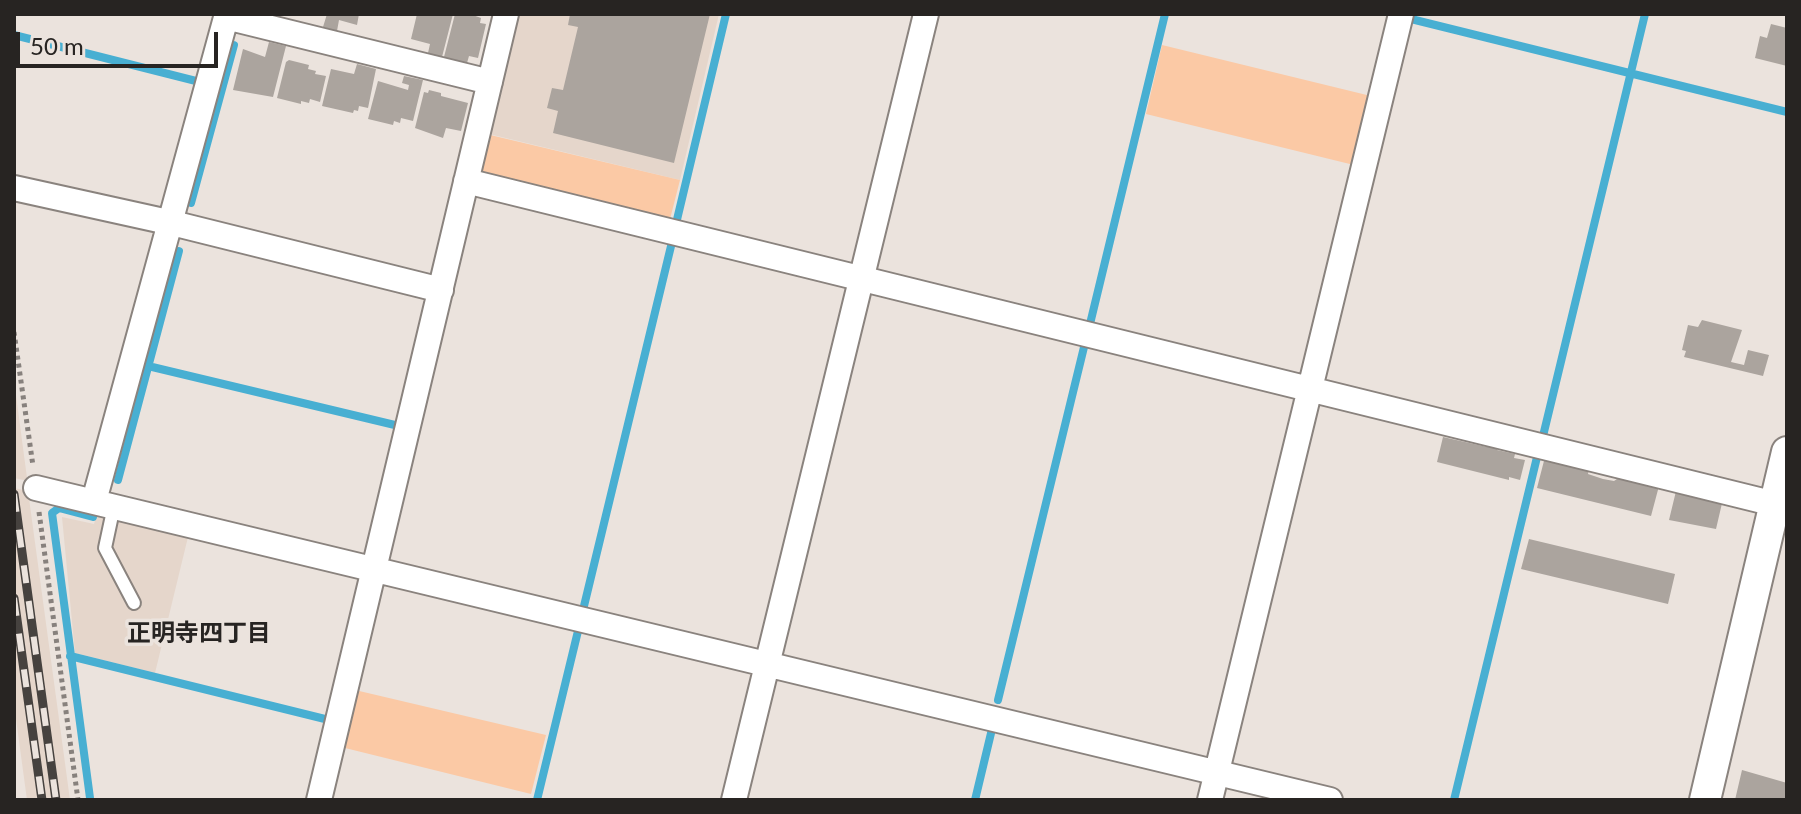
<!DOCTYPE html>
<meta charset="utf-8">
<style>
body{margin:0}
#map{position:relative;width:1801px;height:814px;overflow:hidden;background:#ebe3dd;font-family:Lato,sans-serif}
canvas{display:block}
.frame{position:absolute;inset:0;border:16px solid #272422;pointer-events:none}
.scale{position:absolute;left:16px;top:32px;width:202px;height:36px;box-sizing:border-box;border:4px solid #272422;border-top:0;padding-left:10px;font-size:24px;line-height:28px;white-space:nowrap;color:#272422;-webkit-text-stroke:6px #ebe3dd;paint-order:stroke}
</style>
<div id="map">
<canvas width="1801" height="814"></canvas>
<div class="frame"></div>
<div class="scale">50 m</div>
</div>
<script>
const ctx = document.querySelector('canvas').getContext('2d');
ctx.lineJoin = 'round';
function fill(path, color) {
  ctx.fillStyle = color;
  ctx.fill(path, 'evenodd');
}
function strokePath(path, color, width, dash) {
  ctx.strokeStyle = color;
  ctx.lineWidth = width;
  ctx.lineCap = dash ? 'butt' : 'round';
  ctx.setLineDash(dash || []);
  ctx.stroke(path);
}
function label(font, color, halo, rows, align = 'center') {
  ctx.font = font + ' Lato,"Noto Sans JP",sans-serif';
  ctx.lineWidth = 7;
  ctx.setLineDash([]);
  ctx.textBaseline = 'middle';
  ctx.strokeStyle = halo;
  ctx.fillStyle = color;
  for (const [text, x, y, turn = 0] of rows) {
    ctx.save();
    ctx.translate(x, y);
    ctx.rotate((+turn || 0) * Math.PI / 180);
    ctx.textAlign = isNaN(turn) ? turn : align;
    if (halo) ctx.strokeText(text, 0, 0);
    ctx.fillText(text, 0, 0);
    ctx.restore();
  }
}
fill(new Path2D(`
 M518 14H719L680 180 489 134Z
 M14 380 27 478 24 480 14 478Z
 M14 488 28 491 70 800H27L14 704Z
 M97 514 188 537 155 673 75 653 62 517 94 524Z`), '#e5d6cb');
fill(new Path2D(`
 M1162 45 1375 97 1358 166 1146 114Z
 M486 134 680 180 668 227 477 174Z
 M355 690 546 735 531 794 341 747Z`), '#fbc9a5');
strokePath(new Path2D(`
 M1411 19 1787 112
 M14 35 196 81
 M191 203 234 45
 M675 228 726 14
 M1089 328 1165 14
 M148 366 399 426
 M1543 436 1645 14
 M118 480 179 251
 M584 606 672 242
 M70 656 329 720
 M998 700 1085 343
 M90 798 52 513 59 508 93 517
 M537 800 578 631
 M975 800 992 729
 M1454 800 1538 453`), '#48afd2', 8);
fill(new Path2D(`
 M327 14H359L357 25 339 20 337 31 323 27Z
 M417 14H453L442 57 428 53 430 44 411 39Z
 M455 14H470L481 18 480 23 486 24 478 58 469 56 467 63 444 57Z
 M570 14H710L674 163 553 133 558 111 547 108 552 88 563 90 578 27 568 25Z
 M1771 24 1787 28V66L1755 58 1760 36 1767 38Z
 M269 42 286 46 273 97 233 90 243 49 265 57Z
 M289 60 309 65 308 69 316 71 315 74 326 76 320 102 310 99 309 103 301 101V104L277 98 286 62Z
 M357 64 376 69 368 108 359 106 358 111 354 110 353 113 322 106 331 69 354 74Z
 M404 76 423 80 413 121 401 118 400 123 394 121 393 125 368 119 378 81 408 90 409 85 402 83Z
 M429 90 441 93V96L468 103 461 131 446 128 443 138 415 128 424 92 428 93Z
 M1702 320 1742 330 1731 362 1744 365 1748 350 1769 355 1763 376 1684 357 1686 351 1682 350 1688 325 1698 327Z
 M1443 437 1487 447 1488 443 1498 446 1497 450 1515 454 1514 458 1525 460 1520 480 1509 477V480L1437 462Z
 M1546 453 1590 464 1588 474 1603 479 1614 481 1620 477 1659 486 1651 516 1537 488Z
 M1677 487 1723 499 1716 529 1669 520Z
 M1529 539 1675 574 1668 604 1521 569Z
 M1742 770 1787 783V800H1735Z`), '#aba49e');
const service = new Path2D(`
 M114 506 105 548 134 603`);
const minor = new Path2D(`
 M226 17 490 82
 M466 181 1775 504
 M14 188 168 222 441 290
 M36 488 1330 800
 M94 501 227 14
 M319 800 506 14
 M734 800 926 14
 M1210 800 1401 14`);
const tertiary = new Path2D(`
 M1705 800 1787 452`);
strokePath(service, '#8a837e', 16);
strokePath(minor, '#8a837e', 28);
strokePath(tertiary, '#8a837e', 34);
strokePath(new Path2D(`
 M14 332 33 466
 M39 512 78 800`), '#87817d', 5, [4, 4]);
strokePath(service, '#fff', 12);
strokePath(minor, '#fff', 24);
strokePath(tertiary, '#fff', 30);
const rail = new Path2D(`
 M14 494 56 800
 M14 598 42 800`);
strokePath(rail, '#46423f', 9);
strokePath(rail, '#ebe3dd', 6, [18]);
label('bold 24px', '#272422', '#ebe3dd', [
 ["正明寺四丁目",199,633]
]);
</script>
